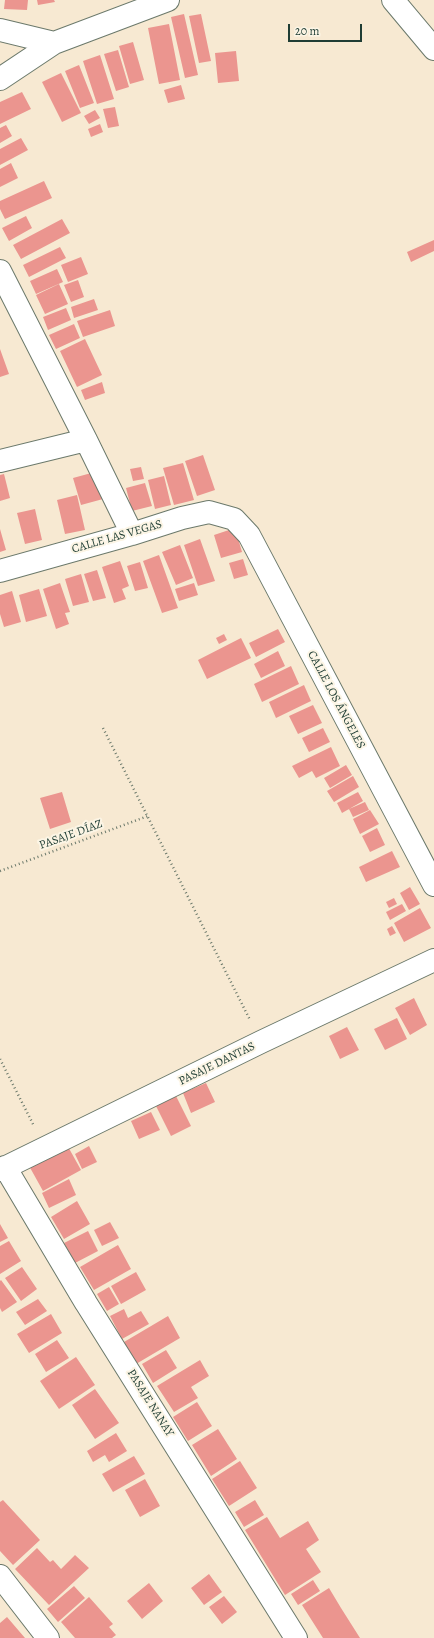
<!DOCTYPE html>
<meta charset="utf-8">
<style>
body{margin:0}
#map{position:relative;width:434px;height:1638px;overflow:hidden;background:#f7e9d2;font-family:Alegreya,serif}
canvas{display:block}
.scale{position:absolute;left:288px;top:24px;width:74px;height:18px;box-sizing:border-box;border:2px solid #1f3d34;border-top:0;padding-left:5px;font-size:12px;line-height:14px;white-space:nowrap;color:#1f3d34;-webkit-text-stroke:3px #fcf5e5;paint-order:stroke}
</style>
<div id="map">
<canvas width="434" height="1638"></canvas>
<div class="scale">20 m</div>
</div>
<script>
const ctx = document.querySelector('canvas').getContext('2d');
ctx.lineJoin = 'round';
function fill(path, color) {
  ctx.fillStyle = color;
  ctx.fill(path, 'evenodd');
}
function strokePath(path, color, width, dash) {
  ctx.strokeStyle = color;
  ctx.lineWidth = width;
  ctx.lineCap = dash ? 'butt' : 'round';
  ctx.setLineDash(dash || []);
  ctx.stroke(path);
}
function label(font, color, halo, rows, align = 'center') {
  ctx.font = font + ' Alegreya,serif';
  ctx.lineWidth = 4;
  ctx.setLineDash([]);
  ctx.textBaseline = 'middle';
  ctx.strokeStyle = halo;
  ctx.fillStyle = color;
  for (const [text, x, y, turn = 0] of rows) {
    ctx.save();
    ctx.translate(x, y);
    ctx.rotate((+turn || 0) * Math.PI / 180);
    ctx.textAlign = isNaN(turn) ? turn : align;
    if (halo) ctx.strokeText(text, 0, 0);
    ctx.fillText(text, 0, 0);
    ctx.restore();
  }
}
fill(new Path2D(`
 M5 0H28L27 10 4 9Z
 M37 0H54L55 2 38 5Z
 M184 14 198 75 185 78 171 17Z
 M201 14 211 61 199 63 189 16Z
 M169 24 180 80 159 84 148 28Z
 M133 42 144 80 130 84 119 46Z
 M118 50 129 87 116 91 104 54Z
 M236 51 239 81 218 83 215 53Z
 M100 55 114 99 97 104 83 61Z
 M79 65 94 103 80 108 65 71Z
 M61 73 81 113 62 122 42 82Z
 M181 85 185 99 168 103 164 90Z
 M22 92 31 109 0 124V102Z
 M115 107 119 126 108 128 103 109Z
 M95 110 100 118 89 124 84 116Z
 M100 124 103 132 91 137 88 129Z
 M6 125 12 136 0 143V128Z
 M21 138 28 150 0 165V149Z
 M11 163 18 178 0 187V169Z
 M44 181 52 198 5 219 0 209V201Z
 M26 216 32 228 9 241 2 228Z
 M62 219 70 233 21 259 13 245Z
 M434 240V251L411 262 407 252Z
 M60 247 66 258 29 277 23 265Z
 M81 257 88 274 68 282 61 265Z
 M57 269 63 282 36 294 30 281Z
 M78 280 84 297 71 302 64 285Z
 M59 284 68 304 45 314 36 295Z
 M94 299 98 310 74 318 71 307Z
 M66 308 71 320 48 330 43 317Z
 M110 310 115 326 83 337 77 321Z
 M74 324 80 338 56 349 49 335Z
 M85 339 102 375 77 387 60 351Z
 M0 349 9 374 0 377Z
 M102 382 105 393 85 400 81 390Z
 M203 455 215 490 197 496 185 461Z
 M183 463 194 500 174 505 163 468Z
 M141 467 144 479 133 481 130 469Z
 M95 472 103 499 81 505 73 478Z
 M4 474 10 498 0 501V475Z
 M164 476 171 505 155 509 148 480Z
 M145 483 152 506 132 511 126 488Z
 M77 495 85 530 65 534 57 500Z
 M35 509 42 540 25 544 17 513Z
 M235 528 242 552 221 558 214 535Z
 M0 529 6 550 0 552Z
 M200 539 215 581 198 586 184 545Z
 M180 545 193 578 176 585 162 552Z
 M159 555 178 608 162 613 143 561Z
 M243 559 248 575 234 579 229 563Z
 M120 561 129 586 122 589 126 599 114 603 102 567Z
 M140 562 148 588 135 591 127 566Z
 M97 570 106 598 93 601 84 574Z
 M81 574 89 602 73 606 65 579Z
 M60 583 70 612 65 613 69 624 56 629 43 589Z
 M194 583 198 595 179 601 175 589Z
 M39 589 47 616 26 622 19 595Z
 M12 591 21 622 4 627 0 614V595Z
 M278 629 285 642 256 657 249 643Z
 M224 634 227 640 219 644 216 638Z
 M241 638 251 658 207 679 198 660Z
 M278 651 285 666 261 678 254 664Z
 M291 666 299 684 262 702 254 684Z
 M304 685 311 701 276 718 269 702Z
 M313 705 322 723 298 734 289 716Z
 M323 728 330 742 309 752 302 738Z
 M331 747 340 766 316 778 312 771 299 778 292 766Z
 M346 765 352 775 330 788 324 778Z
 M353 776 359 787 334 802 327 791Z
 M62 792 71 822 50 829 40 798Z
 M358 792 363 801 342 813 337 803Z
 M365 802 369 810 353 817 349 809Z
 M370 810 379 824 360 834 353 819Z
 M377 828 385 845 370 852 362 836Z
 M392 851 400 867 366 882 359 867Z
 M410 887 420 904 409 910 400 893Z
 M394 898 397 904 389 908 386 902Z
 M402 904 406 911 390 920 386 912Z
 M420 908 431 928 404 942 394 923Z
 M392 926 396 933 390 936 387 929Z
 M414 998 427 1025 410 1035 395 1008Z
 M397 1018 407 1039 385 1050 374 1029Z
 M347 1027 359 1050 340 1059 329 1036Z
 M206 1083 215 1102 191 1113 183 1093Z
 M176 1096 191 1126 171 1136 156 1106Z
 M151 1112 160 1130 139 1139 131 1121Z
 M66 1143 81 1170 43 1191 28 1164Z
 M89 1146 97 1162 82 1169 75 1154Z
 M69 1179 76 1195 49 1208 42 1193Z
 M77 1201 90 1224 64 1239 51 1217Z
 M110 1222 119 1238 102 1246 94 1230Z
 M0 1224 8 1238 0 1242Z
 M88 1231 98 1251 75 1263 64 1243Z
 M9 1241 21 1261 0 1274V1246Z
 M118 1245 131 1269 94 1290 80 1267Z
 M22 1267 37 1289 21 1301 5 1278Z
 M136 1272 146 1290 121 1304 111 1286Z
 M1 1280 17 1302 2 1312 0 1308V1281Z
 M109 1287 119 1304 107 1311 97 1294Z
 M38 1299 47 1311 25 1325 16 1312Z
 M124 1309 128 1318 141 1311 149 1324 122 1339 110 1316Z
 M51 1314 62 1333 29 1353 17 1334Z
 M168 1316 180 1338 136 1364 124 1342Z
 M57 1340 69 1358 46 1372 35 1354Z
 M166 1350 177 1368 153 1383 142 1364Z
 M76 1357 95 1385 59 1409 40 1381Z
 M200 1360 209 1376 191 1387 198 1398 174 1412 157 1386Z
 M95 1389 119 1423 95 1439 72 1405Z
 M197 1402 212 1426 188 1441 173 1417Z
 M218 1429 237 1459 211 1476 192 1445Z
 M116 1433 127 1451 109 1462 105 1455 93 1462 87 1451Z
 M134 1456 145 1474 113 1492 102 1474Z
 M240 1461 257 1488 229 1506 212 1479Z
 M145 1479 160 1506 140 1517 125 1490Z
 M3 1500 40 1540 13 1565 0 1551V1502Z
 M255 1500 264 1515 244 1527 235 1512Z
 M267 1517 280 1538 308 1521 319 1540 306 1549 321 1572 285 1595 245 1530Z
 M37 1548 50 1562 53 1560 61 1569 75 1555 89 1568 49 1605 15 1569Z
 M209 1574 222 1592 204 1605 191 1588Z
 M313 1580 320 1591 298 1605 291 1594Z
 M149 1583 163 1601 142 1619 127 1601Z
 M74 1586 85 1598 58 1622 47 1609Z
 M329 1588 341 1608 360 1638H323L302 1605Z
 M224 1596 237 1612 222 1624 209 1607Z
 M89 1597 113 1624 109 1627 116 1635 112 1638H75L61 1622Z
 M7 1617 25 1638H0V1623Z`), '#eb958f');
const minor = new Path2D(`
 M393 0 434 49
 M0 30 54 43
 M0 79 54 43 168 0
 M0 271 86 440 132 534
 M0 461 86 440
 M0 571 132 534 182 518 209 512 234 519 249 535 434 885
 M5 1167 86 1303 296 1638
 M0 1170 261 1042 434 960
 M0 1576 48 1638`);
strokePath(minor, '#6b796b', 24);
strokePath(new Path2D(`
 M103 728 250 1020
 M0 871 148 816
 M0 1059 34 1126`), '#6b796b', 2.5, [1, 3]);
strokePath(minor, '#fff', 22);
label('12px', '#1f3d34', '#fcf5e5', [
 ["CALLE LAS VEGAS",117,537,-16],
 ["CALLE LOS ÁNGELES",336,700,62],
 ["PASAJE DÍAZ",71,835,-20],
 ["PASAJE DANTAS",217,1064,-26],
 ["PASAJE NANAY",150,1403,58]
]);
</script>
